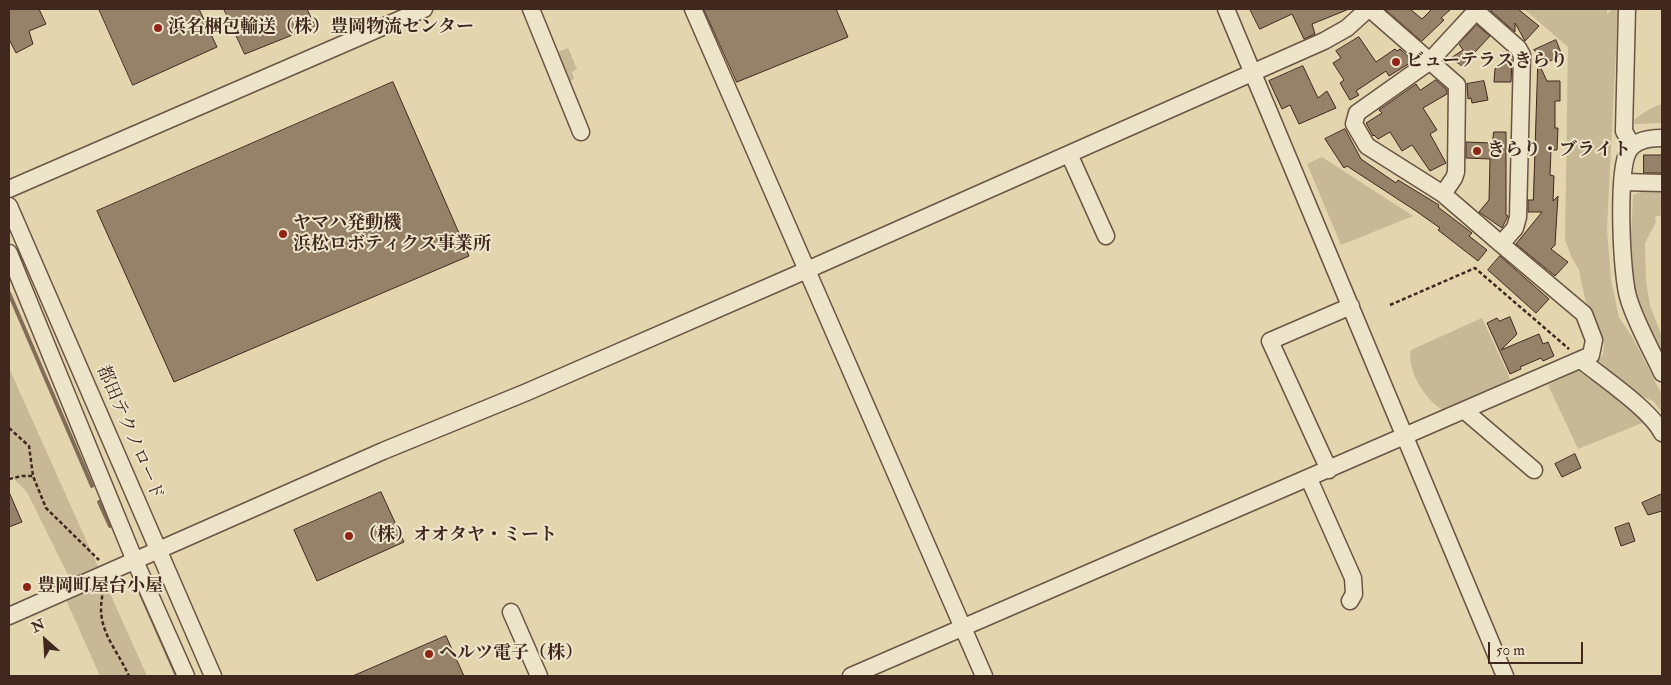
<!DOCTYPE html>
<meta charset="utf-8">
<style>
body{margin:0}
#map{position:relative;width:1671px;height:685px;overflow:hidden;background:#e3d6ae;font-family:"IM FELL Double Pica",serif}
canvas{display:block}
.frame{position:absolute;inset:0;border:10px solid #41281f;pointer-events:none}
.north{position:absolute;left:20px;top:615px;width:50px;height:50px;-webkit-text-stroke:4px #ede4ca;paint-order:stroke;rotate:334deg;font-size:14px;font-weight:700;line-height:20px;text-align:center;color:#41281f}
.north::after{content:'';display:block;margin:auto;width:18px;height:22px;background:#41281f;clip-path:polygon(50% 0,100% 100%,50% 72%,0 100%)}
.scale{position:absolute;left:1488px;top:642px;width:95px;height:22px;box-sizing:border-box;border:2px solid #41281f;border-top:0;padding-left:6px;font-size:15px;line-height:18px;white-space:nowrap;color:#41281f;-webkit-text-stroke:4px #ede4ca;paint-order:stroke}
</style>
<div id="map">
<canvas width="1671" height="685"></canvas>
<div class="frame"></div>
<div class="north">N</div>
<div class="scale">50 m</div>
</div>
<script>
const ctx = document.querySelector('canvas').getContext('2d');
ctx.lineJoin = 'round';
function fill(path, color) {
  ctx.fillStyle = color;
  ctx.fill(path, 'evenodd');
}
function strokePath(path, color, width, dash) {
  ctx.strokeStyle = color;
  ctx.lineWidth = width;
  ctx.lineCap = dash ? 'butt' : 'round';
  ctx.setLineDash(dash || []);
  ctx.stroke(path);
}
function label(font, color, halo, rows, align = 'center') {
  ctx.font = font + ' "IM FELL Double Pica","Noto Serif JP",serif';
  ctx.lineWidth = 4;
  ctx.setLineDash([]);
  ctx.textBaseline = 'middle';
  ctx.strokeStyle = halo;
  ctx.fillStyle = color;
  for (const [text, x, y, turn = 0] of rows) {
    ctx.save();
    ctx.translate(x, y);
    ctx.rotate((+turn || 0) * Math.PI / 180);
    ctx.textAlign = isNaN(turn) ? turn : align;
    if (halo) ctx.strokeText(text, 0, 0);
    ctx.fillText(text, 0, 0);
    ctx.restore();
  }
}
fill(new Path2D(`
 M1524 9H1607V14L1612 9H1618L1607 228 1611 280 1619 317 1634 340 1662 395V412L1653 401 1627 390 1596 362 1603 355 1604 345 1585 299 1579 270 1572 258 1565 240 1568 47Z
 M568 48 577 69 572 72 574 79 564 84 552 54Z
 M1662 104V123L1635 124 1634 120C1643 113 1651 107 1662 104Z
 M1322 157 1413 216 1341 245 1307 164Z
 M1662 187V215L1655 217 1656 222 1645 243 1646 281 1650 306 1662 336V357C1655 342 1646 328 1640 312 1625 275 1632 233 1633 195L1647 189Z
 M1482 318 1509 376V383L1443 410C1426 401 1406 370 1411 350Z
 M9 368 147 676H100L67 602 68 575 27 492 9 474Z
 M1579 370H1583L1647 421 1578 449 1548 385Z`), '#c7b896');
strokePath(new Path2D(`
 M9 293 92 486
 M99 502 110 526
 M141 594 177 676`), '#816d57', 4);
const building = new Path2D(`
 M9 9H39L46 24 29 31 33 44 16 53 9 39Z
 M99 9H199L217 47 133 85Z
 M224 9H307L315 26 245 54Z
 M704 9H836L848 37 737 82Z
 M1250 9H1349L1312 24 1315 34 1304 39 1292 14 1260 29Z
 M1385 9H1410L1422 19 1432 9H1451L1441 18 1444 20 1422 41Z
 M1494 9H1518L1539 26 1525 41 1515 23V32L1491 11Z
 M1477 25 1490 36 1462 66 1451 58 1463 50 1459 44Z
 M1359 37 1376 62 1395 49 1397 51 1400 49 1413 61 1389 76 1386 71 1356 91 1359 95 1350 100 1340 83 1344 80 1333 63 1341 58 1336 51Z
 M1556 40 1562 55 1548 62 1534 50Z
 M1512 60 1511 82H1494L1495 69Z
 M1538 62 1547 81H1560V101H1555V128H1558L1557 150H1551L1550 175 1554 176 1553 201 1558 196 1555 245 1551 249 1568 262 1555 276 1516 244 1542 212H1528V200H1533Z
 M1303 66 1318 98 1327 91 1336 108 1299 124 1290 105 1282 109 1269 81Z
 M1436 80 1447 90V94L1423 108 1437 130 1430 134 1446 163 1430 171 1412 145 1402 151 1390 132 1378 139 1374 135 1373 136 1366 123 1382 113 1379 110 1416 84 1420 90Z
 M1484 81 1488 100 1472 103 1471 98 1468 99 1467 84Z
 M393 82 469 256 174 382 97 211Z
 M1345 129 1361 159 1396 183 1398 180 1439 205 1438 207 1472 233 1469 236 1487 250 1478 261 1438 230 1440 228 1416 211 1347 166 1344 168 1325 139Z
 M1494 132H1506V215L1508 216 1502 228 1479 212 1489 200 1490 159 1466 158V142L1492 143Z
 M1644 155H1662V173H1644Z
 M1500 256 1549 299 1536 313 1488 270Z
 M1510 317 1517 334 1501 350 1539 334 1543 344 1548 342 1554 356 1543 361 1541 358 1520 367 1521 369 1510 374 1487 323 1497 318 1499 321Z
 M1575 454 1581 468 1562 477 1555 464Z
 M9 492 22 522 9 527Z
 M381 492 404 542 317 581 294 530Z
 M1662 494V511L1648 515 1642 503Z
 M1629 523 1635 541 1621 546 1615 528Z
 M446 636 464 676H353Z`);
fill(building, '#958269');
strokePath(building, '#41281f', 1);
const minor = new Path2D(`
 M531 9 581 132
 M693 9 984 676
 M1226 9 1505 676
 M1370 9 1457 85 1456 172 1454 178 1443 194
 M1627 9 1624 131 1632 146
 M1476 11 1429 62 1357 113 1354 124 1367 146 1443 194 1501 244
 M1662 138C1651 138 1634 140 1628 152 1617 171 1621 278 1629 300 1637 325 1651 349 1662 373
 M1069 154 1106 236
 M1623 182 1662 183
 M9 189 424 9
 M9 206 213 676
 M9 253 135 561 186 676
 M1581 360C1603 378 1651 410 1662 433
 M1465 411 1534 470
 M1329 470 1270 341 1351 306
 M1309 479 1353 578 1354 594 1350 601
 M511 612 539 676
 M9 616 383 451 527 392 807 270 1324 41 1347 28 1368 9
 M851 676 1591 355 1594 340 1584 314 1501 244 1515 228 1518 217 1522 55 1518 48 1476 11 1478 9`);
strokePath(minor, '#6a5443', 19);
strokePath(new Path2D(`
 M1390 305 1475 268 1569 349
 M9 428 29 446 33 476 46 508 99 560
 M9 479 22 476H33
 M104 589C93 627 115 645 129 676`), '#41281f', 2.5, [4, 2.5]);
strokePath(minor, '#ede4ca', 16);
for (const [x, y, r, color] of [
 [158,28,5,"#8f2418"],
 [1396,62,5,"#8f2418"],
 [1477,151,5,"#8f2418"],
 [283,234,5,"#8f2418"],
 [349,536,5,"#8f2418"],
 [27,587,5,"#8f2418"],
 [429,654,5,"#8f2418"]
]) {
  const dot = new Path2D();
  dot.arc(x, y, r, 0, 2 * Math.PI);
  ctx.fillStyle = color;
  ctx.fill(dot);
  strokePath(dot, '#ede4ca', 2);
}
label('bold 18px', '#41281f', '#ede4ca', [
 ["浜名梱包輸送（株）豊岡物流センター",168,28],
 ["ビューテラスきらり",1406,62],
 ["きらり・ブライト",1487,151],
 ["ヤマハ発動機",293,224],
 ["浜松ロボティクス事業所",293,245],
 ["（株）オオタヤ・ミート",359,536],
 ["豊岡町屋台小屋",37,587],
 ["ヘルツ電子（株）",439,654]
], 'left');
label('18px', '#41281f', '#ede4ca', [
 ["都田テクノロード",129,433,67]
]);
</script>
